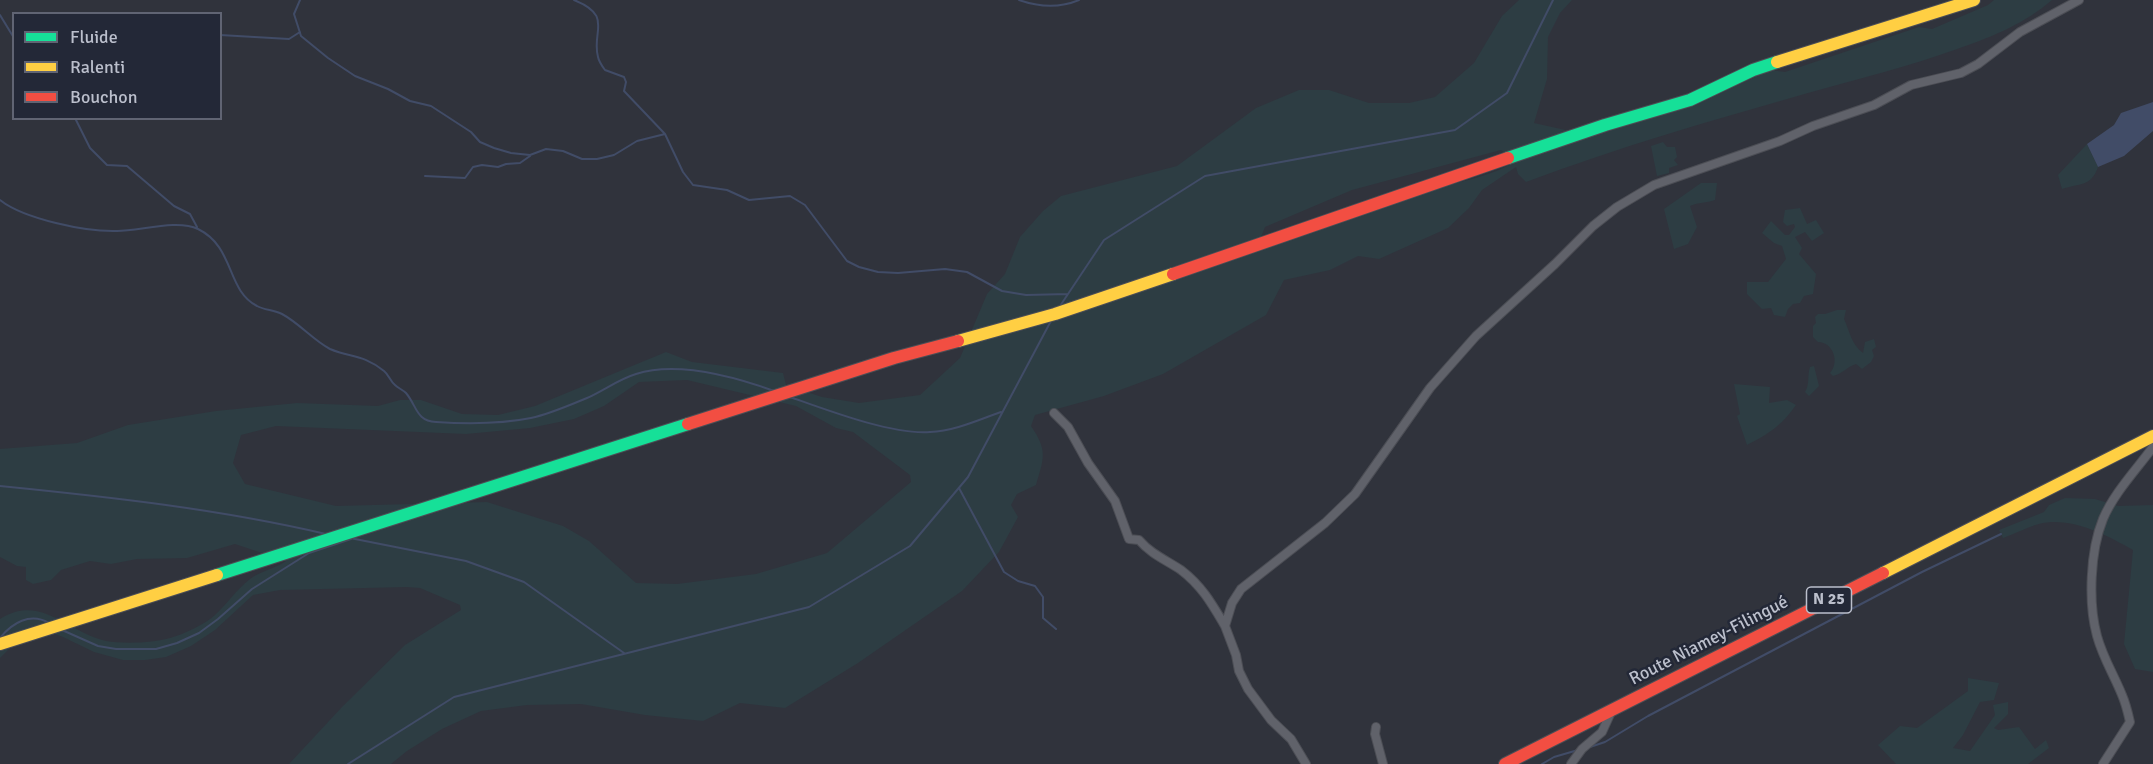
<!DOCTYPE html>
<meta charset="utf-8">
<style>
body{margin:0}
#map{position:relative;width:2153px;height:764px;overflow:hidden;background:#30333c;font-family:Signika,sans-serif}
canvas{display:block}
.legend{position:absolute;left:12px;top:12px;width:210px;height:108px;box-sizing:border-box;background:#232837;border:2px solid #606473;margin:0;padding:8px 10px;list-style:none;font-size:18px;color:#bbbfcc}
.legend li{display:flex;align-items:center;gap:12px;height:30px}
.legend b{width:30px;border:2px solid #606473}
</style>
<div id="map">
<canvas width="2153" height="764"></canvas>
<ul class="legend">
<li><b style="height:8px;background:#16e098"></b>Fluide</li>
<li><b style="height:8px;background:#ffcf43"></b>Ralenti</li>
<li><b style="height:8px;background:#f24e42"></b>Bouchon</li>
</ul>
</div>
<script>
const ctx = document.querySelector('canvas').getContext('2d');
ctx.lineJoin = 'round';
function fill(path, color) {
  ctx.fillStyle = color;
  ctx.fill(path, 'evenodd');
}
function strokePath(path, color, width, dash) {
  ctx.strokeStyle = color;
  ctx.lineWidth = width;
  ctx.lineCap = dash ? 'butt' : 'round';
  ctx.setLineDash(dash || []);
  ctx.stroke(path);
}
function label(font, color, halo, rows, align = 'center') {
  ctx.font = font + ' Signika,sans-serif';
  ctx.lineWidth = 5;
  ctx.setLineDash([]);
  ctx.textBaseline = 'middle';
  ctx.strokeStyle = halo;
  ctx.fillStyle = color;
  for (const [text, x, y, turn = 0] of rows) {
    ctx.save();
    ctx.translate(x, y);
    ctx.rotate((+turn || 0) * Math.PI / 180);
    ctx.textAlign = isNaN(turn) ? turn : align;
    if (halo) ctx.strokeText(text, 0, 0);
    ctx.fillText(text, 0, 0);
    ctx.restore();
  }
}
fill(new Path2D(`
 M1519 0H1572L1560 13 1548 37 1547 79 1534 123 1570 131 1605 132 1693 106 1752 76 1770 70 1785 72 1919 27 1932 29 1988 5 1994 0H2052C2024 24 1994 36 1960 48 1910 66 1859 79 1808 93 1713 120 1619 147 1526 182L1518 174 1516 167 1482 190 1469 208 1448 228 1379 259 1358 256 1330 270 1284 280 1266 315 1163 374 1104 396 1035 415 1031 426C1048 451 1044 458 1036 485L1017 494 1011 505 1018 517 999 552 962 591 858 663 785 708 740 703 703 721 645 715 581 704 527 705 481 711 442 729 407 751 391 764H289L342 707 405 645 461 610 460 605 420 588 407 587 280 590 253 595 215 630 191 646 166 657 145 660H123L94 652 63 637 36 627 29 629 0 658V619C41 593 68 633 106 641 123 644 154 643 170 638 184 634 204 625 215 615 227 604 236 590 250 579 260 571 275 569 286 561L235 544 187 558 137 559 111 564 90 561 61 570 51 580 33 584 26 580V567L17 566 0 557V449L77 443 128 425 216 411 297 403 378 406 400 400H421L462 414 498 415 535 406 666 352 692 362 783 373 786 385 822 397 859 403 920 395 960 358 987 294 1005 274 1020 237 1043 211 1061 196 1177 166 1256 108 1299 90H1329L1369 103H1409L1435 97 1474 63 1502 16ZM1501 150 1515 162C1491 176 1463 181 1436 188 1416 194 1395 201 1375 208 1338 221 1305 240 1265 244L1261 237 1265 227 1352 190ZM687 380 796 406 836 428 853 432 910 475 911 482 827 553 756 574 677 584 636 583 589 541 563 526 487 502 336 506 245 484 233 463 241 435 276 426 466 434 530 428 574 419 604 406 639 382Z
 M1663 142 1667 147H1675L1677 157 1674 160 1678 165 1669 168V173L1657 176 1651 146Z
 M2087 144 2098 167C2091 187 2080 183 2062 189L2058 175Z
 M1701 183H1717L1715 200C1706 203 1699 202 1690 206L1697 227 1688 244 1674 249 1664 209Z
 M1800 208 1807 224 1816 220 1824 233 1812 241 1805 232 1795 237 1802 248 1799 254 1816 274 1813 294 1804 296 1800 303 1793 304 1788 309 1785 317 1774 315 1771 308 1762 309 1747 294V282H1768L1786 259 1782 246 1774 243 1762 233 1771 221 1785 235H1789L1795 227 1794 224 1787 226 1783 222 1785 210Z
 M1837 310H1846L1844 319C1850 332 1851 344 1863 353L1865 342 1874 339 1876 347 1872 350 1874 356 1871 362 1862 369 1856 364C1847 367 1842 374 1833 376L1830 373C1840 362 1833 342 1818 342L1813 337V326L1816 323 1815 317 1818 314H1825Z
 M1814 366 1819 386 1809 396 1805 392C1810 384 1807 376 1810 367Z
 M1734 384 1770 387 1769 403 1787 400 1796 405C1781 426 1770 433 1747 445L1737 416 1740 414Z
 M2065 498 2095 499 2118 506 2153 505V672L2135 669 2124 644 2133 550C2106 535 2071 516 2039 524 2027 527 2015 534 2003 538L1999 530 2044 512 2049 505Z
 M1968 678 1999 683 1994 700 1980 702 1963 735 1953 748 1970 751 1995 715 1993 705 2008 702V714L1994 728 1998 730 2019 727 2035 749 2046 740 2049 748 2028 764H1896L1878 745 1900 726 1917 728 1968 691Z`), '#2d3d43');
fill(new Path2D(`
 M2153 102V131L2124 156 2098 167 2087 144 2114 125 2121 113Z`), '#414c67');
strokePath(new Path2D(`
 M300 0 294 14 301 36 328 58 355 76 388 89 410 101 431 106 471 132 480 142 494 148 511 153 530 155 546 149 563 151 582 159H597L614 155 637 141 665 134
 M574 0C614 16 591 31 598 57 599 62 602 66 605 70L624 77 626 82 624 91 665 134 683 172 693 185 727 190 749 200 790 196 805 205 847 261 859 267 878 272 898 273 945 269 967 272 1002 291 1026 295 1068 294
 M1019 0C1039 7 1060 8 1079 0
 M0 15 14 38
 M220 35 289 39 300 32
 M75 118 90 148 107 165 127 166 174 206 190 214 197 227
 M425 176 465 178 473 167 482 165 498 167 506 164 520 163 530 156
 M0 200C24 219 86 232 117 231 140 231 177 219 198 229 235 247 226 290 257 306 264 310 274 310 282 314 299 323 313 340 330 349 351 358 363 354 384 371 389 375 390 381 395 385 398 388 403 390 406 393 417 406 416 421 436 422 467 424 501 424 531 418 550 414 570 405 587 398 603 391 619 379 636 374 677 361 735 377 774 391
 M1060 306 1104 240 1205 176 1455 130 1507 93 1553 0
 M790 397C827 410 892 435 930 432 955 431 978 420 1001 412
 M0 486C110 497 219 509 326 534
 M959 488 1004 572 1018 581 1035 586 1043 597V618L1056 629
 M350 538 466 561 524 582 624 653
 M62 630 98 646 116 649H156L177 643 199 633 218 619 252 589 309 553 351 539
 M0 638C12 623 30 612 49 623
 M1590 747 1605 742 1648 716 1922 572 2001 534
 M348 764 454 697 809 607 910 546 968 477 1052 319
 M1542 764 1554 757 1578 750`), '#414c67', 2);
const street = new Path2D(`
 M1054 413 1068 427 1088 463 1115 501 1129 539 1139 540C1151 554 1166 560 1181 570 1202 586 1212 604 1225 626
 M1376 727 1375 734 1383 764
 M1306 764 1291 739 1271 720 1248 689 1239 671 1236 655 1225 626 1232 603 1241 589 1325 523 1355 494 1430 388 1476 336 1555 264 1593 226 1617 207 1654 185 1780 141 1813 126 1874 105 1911 85 1961 73 1978 64 2020 32 2079 0
 M1571 764 1582 749 1602 732 1612 710
 M2103 764 2130 722C2128 713 2126 704 2122 695 2114 675 2103 658 2097 636 2088 603 2090 551 2103 519 2114 493 2136 470 2153 447`);
const fast = new Path2D(`
 M1508 158 1605 125 1690 100 1753 70 1777 62
 M217 575 688 424`);
const slow = new Path2D(`
 M1777 62 1974 0
 M958 341 1055 314 1173 274
 M1883 573 2153 436
 M0 644 217 575`);
const jam = new Path2D(`
 M1173 274 1508 158
 M688 424 894 358 958 341
 M1505 764 1883 573`);
strokePath(street, '#4c4e55', 10);
strokePath(fast, '#4c4e55', 14);
strokePath(slow, '#4c4e55', 14);
strokePath(jam, '#4c4e55', 14);
strokePath(street, '#60626a', 8);
strokePath(fast, '#16e098', 12);
strokePath(slow, '#ffcf43', 12);
strokePath(jam, '#f24e42', 12);
for (const [x, y, w] of [
 [1829,600,45]
]) {
  const box = new Path2D();
  box.roundRect(x - w / 2, y - 13, w, 26, 4.5);
  ctx.fillStyle = '#232837';
  ctx.fill(box);
  strokePath(box, '#bbbfcc', 1.5);
}
label('bold 16px', '#bbbfcc', null, [
 ["N 25",1829,600]
]);
label('18px', '#bbbfcc', '#232837', [
 ["Route Niamey-Filingué",1709,641,-27]
]);
</script>
